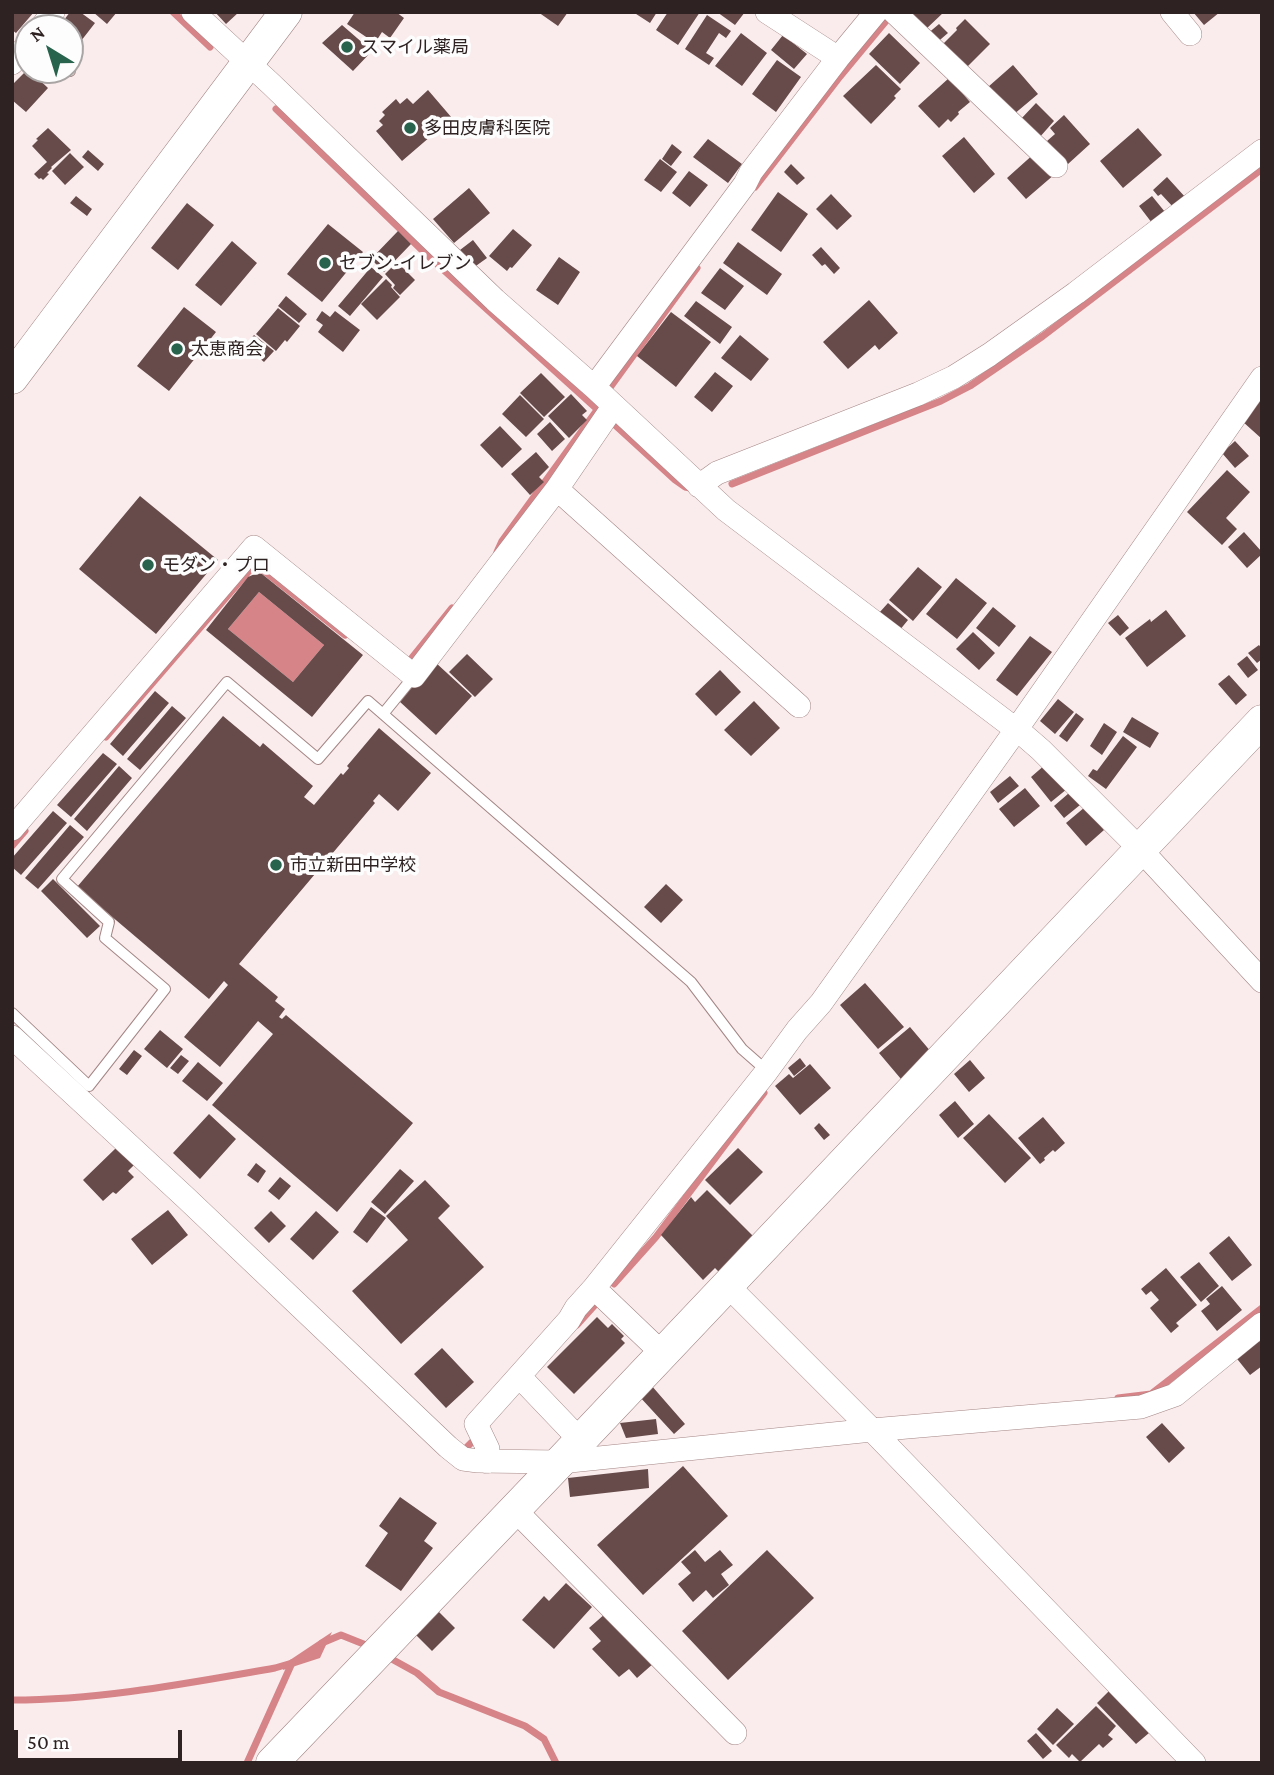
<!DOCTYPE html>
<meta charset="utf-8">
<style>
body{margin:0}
#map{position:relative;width:1274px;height:1775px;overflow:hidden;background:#faecec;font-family:"Crimson Pro",serif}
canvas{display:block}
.frame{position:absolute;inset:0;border:14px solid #2e2222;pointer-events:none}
.north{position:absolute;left:14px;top:14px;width:70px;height:70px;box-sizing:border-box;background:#fdfdfd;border:2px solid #aaa5a5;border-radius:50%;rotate:322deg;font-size:19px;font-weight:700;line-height:28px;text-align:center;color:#2e2222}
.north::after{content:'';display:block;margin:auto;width:24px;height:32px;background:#27634d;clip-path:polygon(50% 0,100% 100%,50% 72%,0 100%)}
.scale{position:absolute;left:14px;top:1730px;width:168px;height:32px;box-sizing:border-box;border:4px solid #2e2222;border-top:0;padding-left:9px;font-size:21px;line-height:24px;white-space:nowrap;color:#2e2222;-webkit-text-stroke:5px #fdfdfd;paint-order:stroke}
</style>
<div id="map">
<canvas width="1274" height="1775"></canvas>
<div class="frame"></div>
<div class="north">N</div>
<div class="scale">50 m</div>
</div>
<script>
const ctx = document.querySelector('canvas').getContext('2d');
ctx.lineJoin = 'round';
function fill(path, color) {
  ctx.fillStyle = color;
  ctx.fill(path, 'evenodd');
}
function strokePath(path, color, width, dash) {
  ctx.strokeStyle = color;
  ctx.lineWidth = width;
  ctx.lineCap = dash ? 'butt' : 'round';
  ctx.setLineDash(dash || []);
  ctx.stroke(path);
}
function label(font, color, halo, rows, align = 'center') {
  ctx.font = font + ' "Crimson Pro","Noto Sans JP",serif';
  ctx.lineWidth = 7;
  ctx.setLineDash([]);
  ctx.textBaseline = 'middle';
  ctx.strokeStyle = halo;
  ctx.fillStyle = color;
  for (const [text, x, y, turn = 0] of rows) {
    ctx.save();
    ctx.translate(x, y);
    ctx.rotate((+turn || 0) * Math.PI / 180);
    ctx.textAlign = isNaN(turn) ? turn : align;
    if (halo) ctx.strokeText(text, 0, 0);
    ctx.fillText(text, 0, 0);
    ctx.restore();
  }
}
fill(new Path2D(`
 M259 592 324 645 293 682 228 629Z
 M332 1632 320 1658 283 1670 284 1664Z`), '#d68488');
strokePath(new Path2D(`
 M173 12 210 47
 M276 109 427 255 599 411
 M755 187 838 79 891 15
 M609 389 697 268
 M616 426 675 480 685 487 690 488
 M732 484 941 401 970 386 1043 336 1262 169
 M497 552 502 541 597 410
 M407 664 452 608
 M106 737 249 571 255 569 264 571 345 635
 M12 846 25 831
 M614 1284 656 1237 764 1093
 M577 1325 595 1305
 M1118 1398 1151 1394 1262 1308
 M466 1448 472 1442
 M322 1643 341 1635 366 1645
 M388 1657 417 1673 439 1692 525 1726 544 1739 556 1763
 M12 1700C101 1700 188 1683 275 1668L292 1663
 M247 1763 292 1663`), '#d68488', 7);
fill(new Path2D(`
 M12 12H34L16 33 12 30Z
 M70 12H80L95 23 74 50 70 48V28H58Z
 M93 12H117L107 24Z
 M215 12H239L226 24Z
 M355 12H396L404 18 390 38 382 32 375 43 347 24Z
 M538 12H568L558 26Z
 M633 12H657L650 23Z
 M668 12H700L678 45 656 30Z
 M717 12H745L735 25Z
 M910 12H944L925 30Z
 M1193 12H1220L1204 25Z
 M707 15 731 31 726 38 719 33 706 53 714 58 709 65 685 49Z
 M965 19 990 44 963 71 939 48 957 30 956 28Z
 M939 24 948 33 934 45 926 35Z
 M342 25 372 51 353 71 322 43Z
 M741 33 767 53 742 86 715 66Z
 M889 33 920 63 900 84 869 54Z
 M783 35 807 54 794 69 771 50Z
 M777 60 801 77 776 112 752 94Z
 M876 65 901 89 894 96 896 98 871 124 843 96Z
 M1013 65 1038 94 1013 115 988 87Z
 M27 70H29L48 88 26 112 12 100V85Z
 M949 78 970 102 958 112 959 114 951 122 948 119 939 128 918 106Z
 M428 90 452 118 402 161 376 131 383 125 379 121 385 115 382 112 396 99 400 104 407 98 413 104Z
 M1036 103 1054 121 1039 138 1020 120Z
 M1064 115 1090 144 1068 164 1047 141 1055 134 1050 128Z
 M48 128 71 150 51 167 52 168 47 173 49 174 43 180 41 178 39 179 34 174 47 162 32 146 38 140 36 139Z
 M1138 128 1162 155 1123 188 1100 161Z
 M964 137 995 174 974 193 942 156Z
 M708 139 742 164 728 183 693 157Z
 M672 144 682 152 671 166 662 159Z
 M88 150 104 164 98 171 82 157Z
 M1036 152 1055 174 1026 199 1007 178Z
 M70 153 84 167 65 185 52 171Z
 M660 159 677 172 661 192 644 180Z
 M791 164 805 178 797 185 784 172Z
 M689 171 708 185 690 207 672 193Z
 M1167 177 1186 198 1174 208 1161 194 1158 196 1153 190Z
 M469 188 490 213 454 243 433 219Z
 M778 192 808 214 781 252 751 230Z
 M831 194 852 216 837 230 816 209Z
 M76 196 92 209 87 216 70 203Z
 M1152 196 1165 212 1152 223 1139 206Z
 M187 203 214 225 178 270 151 248Z
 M328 224 363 252 322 302 287 274Z
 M513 229 532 245 512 268 510 267 507 271 489 256Z
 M398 231 411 244 384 272 371 259Z
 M473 240 487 258 473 268 460 250Z
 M232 241 257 263 221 306 195 285Z
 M738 242 782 274 767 295 723 263Z
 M821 247 840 268 834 274 825 264 822 266 812 255Z
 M559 257 580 272 558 305 536 290Z
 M397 262 415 280 400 295 393 288 395 285 385 274Z
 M371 267 383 277 350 316 338 306Z
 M720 268 744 286 725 310 701 293Z
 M386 279 392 285 391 287 400 297 377 320 361 304Z
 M286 296 307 314 299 323 278 306Z
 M869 300 898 333 879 350 875 345 848 369 823 342Z
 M696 301 732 327 720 344 684 316Z
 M184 307 216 332 169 391 137 366Z
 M278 308 300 326 287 342 285 340 276 351 256 334Z
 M322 311 330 317 335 311 360 330 343 352 318 332 323 325 316 320Z
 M671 312 711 342 676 387 637 356Z
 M254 335 274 351 264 362 245 346Z
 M740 335 769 359 751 381 721 358Z
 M715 372 733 386 712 412 694 397Z
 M541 373 565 397 544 417 520 393Z
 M571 394 587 411 582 415 587 420 569 438 548 416Z
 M520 395 544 419 526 437 502 414Z
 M1262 399V439L1242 421Z
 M550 422 565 439 552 451 537 434Z
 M500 426 522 449 502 468 480 445Z
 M1235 441 1249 456 1235 468 1222 453Z
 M536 452 549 467 539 477 544 482 530 495 511 474Z
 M1227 470 1250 492 1226 518 1237 529 1222 545 1187 512Z
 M140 496 218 560 156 634 79 569Z
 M1244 532 1262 552V554L1247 568 1228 547Z
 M918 567 942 587 913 621 889 600Z
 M257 573 262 574 363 655 312 717 206 630 248 577ZM259 592 324 645 293 682 228 629Z
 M956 578 987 603 957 639 926 614Z
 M888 603 908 620 899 631 879 613Z
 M993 607 1016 626 999 647 976 628Z
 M1166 610 1186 636 1147 667 1125 638 1150 619 1151 622Z
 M1118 615 1129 628 1120 636 1108 623Z
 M973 632 995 653 979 670 956 649Z
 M1030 636 1052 652 1017 696 996 680Z
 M1259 645 1262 649V659L1257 663 1248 653Z
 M467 654 493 679 475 697 449 672Z
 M1247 656 1258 670 1248 678 1237 664Z
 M435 662 472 696 436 735 399 701Z
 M720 670 741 692 716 716 695 694Z
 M1229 675 1247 695 1236 705 1218 684Z
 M155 691 169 703 123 756 110 744Z
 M1058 699 1074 712 1055 734 1040 721Z
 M754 701 780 728 751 756 724 730Z
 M172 706 186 718 140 770 127 759Z
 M1076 713 1084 719 1067 742 1059 736Z
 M223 716 260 747 263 743 313 786 304 797 314 805 341 773 343 775 349 768 347 766 379 728 431 773 398 811 379 794 373 801 375 803 239 964 278 997 275 1001 285 1009 279 1017 282 1019 286 1015 413 1123 337 1212 212 1105 273 1034 258 1021 220 1067 184 1037 228 985 224 981 209 999 77 887Z
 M1132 717 1159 733 1150 748 1123 732Z
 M1104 723 1117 732 1102 755 1090 746Z
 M1123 736 1137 747 1106 789 1088 776 1093 769 1097 771Z
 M103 753 117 764 71 817 57 805Z
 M1046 764 1067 789 1051 802 1031 777Z
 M119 766 132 778 87 831 74 819Z
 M1010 776 1019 786 998 803 990 792Z
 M1025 788 1040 806 1014 827 999 809Z
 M1069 793 1080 805 1064 818 1054 806Z
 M1085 807 1104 830 1086 846 1066 823Z
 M53 811 67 823 21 875 12 867V858Z
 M70 825 84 837 38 889 25 878Z
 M53 879 100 926 87 938 41 891Z
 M666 884 683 900 661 923 644 907Z
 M865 983 904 1027 878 1049 840 1005Z
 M910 1027 932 1053 901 1079 879 1053Z
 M160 1030 183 1049 167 1068 144 1049Z
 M134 1050 142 1056 127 1075 119 1069Z
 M181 1055 189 1061 178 1074 170 1068Z
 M800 1058 806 1066 794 1076 788 1068Z
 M970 1060 985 1078 969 1092 954 1074Z
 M198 1062 223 1083 207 1101 182 1081Z
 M810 1064 831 1088 800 1115 775 1086 789 1074 793 1078Z
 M955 1101 974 1124 958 1138 939 1115Z
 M209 1114 236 1139 200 1179 173 1153Z
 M989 1114 1031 1158 1005 1183 963 1138Z
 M1043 1117 1065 1143 1055 1152 1053 1150 1044 1158 1045 1160 1040 1164 1018 1138Z
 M819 1123 830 1135 824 1140 814 1128Z
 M117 1147 134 1165 128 1171 134 1177 116 1194 113 1192 103 1201 83 1180Z
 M738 1148 763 1172 730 1205 705 1180Z
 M256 1163 266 1171 258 1183 247 1175Z
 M400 1169 414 1181 385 1214 371 1202Z
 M280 1177 291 1186 279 1200 268 1191Z
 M425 1180 450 1206 438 1218 484 1267 401 1344 352 1291 408 1240 386 1216Z
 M707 1190 755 1238 720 1273 715 1268 703 1280 661 1235 691 1197 695 1202Z
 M371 1207 386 1218 367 1243 353 1232Z
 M168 1210 188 1235 152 1265 131 1239Z
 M271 1211 286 1226 269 1243 254 1228Z
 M316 1211 339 1232 313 1260 290 1239Z
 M1229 1236 1252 1265 1232 1281 1209 1253Z
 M1199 1262 1219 1286 1201 1302 1180 1277Z
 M1166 1268 1197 1305 1176 1323 1179 1326 1171 1333 1150 1308 1159 1300 1151 1291 1146 1295 1141 1289Z
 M1222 1286 1242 1310 1217 1331 1201 1311 1210 1304 1206 1299Z
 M597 1317 608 1328 612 1324 624 1336 621 1339 625 1343 574 1394 547 1367Z
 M1256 1337 1262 1344V1366L1250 1375 1234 1355Z
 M442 1348 474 1382 446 1408 414 1374Z
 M651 1385 685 1424 674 1434 639 1396Z
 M656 1419 658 1434 626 1438 620 1423Z
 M1162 1423 1185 1448 1169 1463 1146 1437Z
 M683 1466 728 1516 643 1595 597 1545Z
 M648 1469 649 1488 570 1497 568 1478Z
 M400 1497 437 1523 424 1541 433 1548 401 1591 365 1566 388 1533 379 1526Z
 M695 1550 705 1562 720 1550 733 1565 721 1574 729 1585 713 1598 706 1590 693 1602 678 1584 691 1573 681 1562Z
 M767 1550 814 1598 728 1680 682 1631Z
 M566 1583 592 1607 554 1649 522 1620 544 1596 549 1601Z
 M434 1607 455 1628 432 1651 411 1630Z
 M606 1613 654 1663 637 1678 629 1669 619 1677 592 1649 601 1641 589 1628Z
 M1109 1691 1149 1733 1136 1744 1097 1703Z
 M1096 1706 1116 1726 1108 1735 1113 1739 1103 1748 1099 1744 1080 1762 1072 1754 1069 1758 1056 1745Z
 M1057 1708 1074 1724 1053 1745 1037 1729Z
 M1036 1733 1052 1751 1043 1759 1027 1741Z`), '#674b4b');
const lane = new Path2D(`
 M68 70 70 71
 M383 714 414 676
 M12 1013 89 1086 165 989 105 938 109 922 62 879 227 682 318 759 368 701 691 982 742 1049 767 1071`);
const street = new Path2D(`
 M193 12 271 84 495 300 594 387 726 510 1026 737 1041 750 1140 849 1262 981
 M767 12 838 58
 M894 12 1056 166
 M1172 12 1190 34
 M41 28 53 12
 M12 63 28 44
 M594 387 745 184 751 172 838 58 876 12
 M699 486 717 473 918 394 954 377 989 355 1076 293 1262 151
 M557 489 799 706
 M12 829 254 547 414 676 557 489 613 407
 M12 1037 186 1198 448 1447 463 1459 478 1461 560 1462 872 1430 1141 1407 1175 1395 1262 1324
 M727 1285 872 1430 1194 1763
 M662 1353 594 1288 767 1071 797 1030 821 1003 1016 730 1262 378
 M580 1440 519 1376 569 1320 576 1308 594 1288
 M487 1462 488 1449 476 1424 519 1376
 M514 1509 735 1733`);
const secondary = new Path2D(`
 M12 378 286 12
 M272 1763 560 1462 1262 721`);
strokePath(lane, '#a48585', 12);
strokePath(street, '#a48585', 24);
strokePath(secondary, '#a48585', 33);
strokePath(lane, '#fff', 10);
strokePath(street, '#fff', 23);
strokePath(secondary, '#fff', 32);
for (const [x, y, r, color] of [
 [347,47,7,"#27634d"],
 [410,128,7,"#27634d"],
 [325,263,7,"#27634d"],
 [177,349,7,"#27634d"],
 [148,565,7,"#27634d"],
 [276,865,7,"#27634d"]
]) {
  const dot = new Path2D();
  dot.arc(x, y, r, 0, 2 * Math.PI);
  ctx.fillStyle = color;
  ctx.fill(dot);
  strokePath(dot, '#fdfdfd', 2.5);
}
label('18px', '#2e2222', '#fdfdfd', [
 ["スマイル薬局",361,47],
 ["多田皮膚科医院",424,128],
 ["セブン-イレブン",339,263],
 ["太恵商会",191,349],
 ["モダン・プロ",162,565],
 ["市立新田中学校",290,865]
], 'left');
</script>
